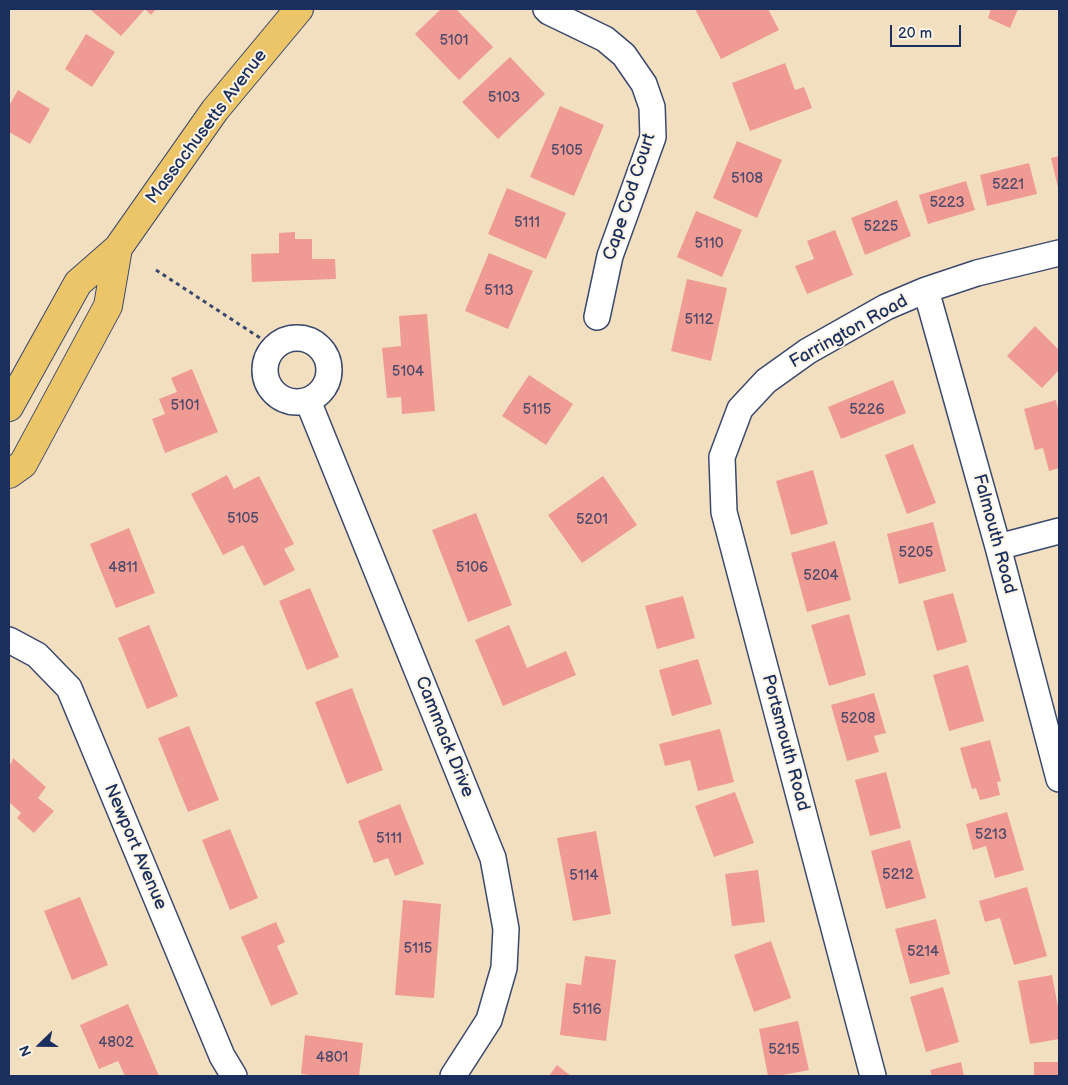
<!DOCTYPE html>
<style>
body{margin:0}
#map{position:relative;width:1068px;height:1085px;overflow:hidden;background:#f2dfc0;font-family:"Balsamiq Sans",sans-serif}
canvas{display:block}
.frame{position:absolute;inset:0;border:10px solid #1b2f5e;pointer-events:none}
.north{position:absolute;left:15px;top:1020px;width:50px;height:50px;-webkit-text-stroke:4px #fcf5e5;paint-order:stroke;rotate:248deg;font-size:14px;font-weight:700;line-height:20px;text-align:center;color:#1b2f5e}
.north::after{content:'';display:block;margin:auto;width:18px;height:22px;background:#1b2f5e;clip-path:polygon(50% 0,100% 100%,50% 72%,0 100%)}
.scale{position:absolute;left:890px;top:25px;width:71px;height:22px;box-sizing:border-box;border:2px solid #1b2f5e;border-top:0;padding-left:6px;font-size:15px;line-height:18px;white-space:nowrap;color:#1b2f5e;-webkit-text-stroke:4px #fcf5e5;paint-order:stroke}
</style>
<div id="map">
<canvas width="1068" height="1085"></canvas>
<div class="frame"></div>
<div class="north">N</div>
<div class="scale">20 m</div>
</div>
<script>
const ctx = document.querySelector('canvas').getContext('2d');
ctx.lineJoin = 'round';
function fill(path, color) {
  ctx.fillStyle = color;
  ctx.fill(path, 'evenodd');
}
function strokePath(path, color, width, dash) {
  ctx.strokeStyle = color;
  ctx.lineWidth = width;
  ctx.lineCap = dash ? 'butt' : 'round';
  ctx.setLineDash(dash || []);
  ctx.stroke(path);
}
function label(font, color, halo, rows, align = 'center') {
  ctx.font = font + ' "Balsamiq Sans",sans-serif';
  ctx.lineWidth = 4;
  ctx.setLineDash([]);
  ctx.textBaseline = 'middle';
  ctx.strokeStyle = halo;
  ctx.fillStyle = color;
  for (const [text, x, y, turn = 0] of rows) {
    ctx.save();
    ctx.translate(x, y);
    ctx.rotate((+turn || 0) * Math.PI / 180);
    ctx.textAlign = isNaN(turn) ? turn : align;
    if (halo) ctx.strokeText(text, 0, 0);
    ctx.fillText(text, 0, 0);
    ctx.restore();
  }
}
fill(new Path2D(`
 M93 9H156L151 15 145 9 121 36 91 10Z
 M441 9H456L493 47 459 80 415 34Z
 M695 9H768L779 30 721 59Z
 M991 9H1018L1010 28 988 18Z
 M86 34 115 52 92 87 65 69Z
 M510 57 545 94 498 139 462 102Z
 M785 63 795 90 804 87 812 108 750 131 732 83Z
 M18 90 50 109 30 144 9 132V106Z
 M560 106 604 125 574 196 530 177Z
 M737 141 782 160 757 218 713 198Z
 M1059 156V192L1051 158Z
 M1029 163 1037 194 987 206 980 175Z
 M966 181 975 210 928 224 919 195Z
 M507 188 566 213 546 259 488 234Z
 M897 200 911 236 865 255 851 218Z
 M696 211 742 230 722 277 677 257Z
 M835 230 853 275 807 294 795 266 814 259 807 241Z
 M295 232V239H312V259H335L336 279 252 282 251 254 279 253V233Z
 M489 253 533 271 508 329 465 311Z
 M687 279 727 288 711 361 671 351Z
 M427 314 435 411 402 414 401 397 387 398 382 348 401 346 399 316Z
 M1035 326 1059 350V370L1042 388 1007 356Z
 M192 369 218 432 165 453 152 419 165 414 159 399 177 392 171 378Z
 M529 375 573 404 546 445 502 416Z
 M893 380 906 413 841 439 828 407Z
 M1056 400 1059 413V468L1049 471 1043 448 1035 450 1024 409Z
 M913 444 936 503 907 514 885 455Z
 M813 470 828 524 791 535 776 481Z
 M227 475 234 489 259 476 294 544 284 549 295 570 264 586 243 545 223 555 191 494Z
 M603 476 637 525 582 563 548 515Z
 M476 513 512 605 468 622 432 530Z
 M933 522 946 571 899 584 887 534Z
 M129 528 155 593 116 608 90 544Z
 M835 541 851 600 807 612 791 553Z
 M310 588 339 657 307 670 279 601Z
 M953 593 967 642 937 651 923 601Z
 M683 596 695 638 657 649 645 606Z
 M849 614 866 675 829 686 811 625Z
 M149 625 178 696 147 709 118 638Z
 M509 625 527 668 566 651 576 675 503 706 475 640Z
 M698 659 712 704 672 716 659 670Z
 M968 665 984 721 949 731 933 675Z
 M352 688 383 770 347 784 315 702Z
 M874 693 886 733 874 736 879 752 847 761 831 705Z
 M189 726 219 800 188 812 158 738Z
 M720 729 734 782 698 791 690 760 665 766 659 744Z
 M990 740 1001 781 997 782 1000 795 980 800 976 788 972 789 960 748Z
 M13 758 46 787 38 798 54 811 34 833 17 818 21 813 9 802V763L11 764Z
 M886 772 901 828 870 836 855 780Z
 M735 792 754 843 714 857 695 806Z
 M400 804 424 864 395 876 388 858 374 863 358 821Z
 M1007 812 1024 870 995 878 986 846 973 850 966 824Z
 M230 829 258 898 230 910 202 840Z
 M596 831 611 914 573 921 557 838Z
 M910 840 926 898 886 909 871 851Z
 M758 870 765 922 732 926 725 874Z
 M1027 887 1047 956 1014 965 1000 918 985 922 979 901Z
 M80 897 108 965 72 980 44 911Z
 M403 900 441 904 434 998 395 995Z
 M936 919 950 974 910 984 895 929Z
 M276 922 285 942 277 946 298 994 271 1006 241 937Z
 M771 941 791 998 754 1012 734 955Z
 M585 956 616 960 606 1041 560 1035 566 983 581 985Z
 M1052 975 1059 1012V1039L1030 1044 1018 981Z
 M943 987 959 1042 926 1052 910 997Z
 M128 1004 159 1076H125L118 1061 99 1069 80 1025Z
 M798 1021 809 1070 778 1076H768L759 1029Z
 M305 1035 363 1043 359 1076H318L301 1074Z
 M961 1062 964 1076H932L930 1070Z
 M1034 1062H1059V1076H1034Z
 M557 1065 571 1076H549Z`), '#ef9b93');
const minor = new Path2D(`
 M546 9 549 12 605 39 624 55 644 84 652 107 653 137 610 256 597 317
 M926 290 998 547 1059 779
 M265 370a32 32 0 1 1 64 0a32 32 0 1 1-64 0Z
 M308 401 493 858 506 929 504 968 489 1020 453 1076
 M998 547 1059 531
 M9 640 37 655 69 688 222 1056 234 1076
 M873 1076 724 512 722 457 740 409 766 381 808 351 886 307 926 290 977 273 1059 253`);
const major = new Path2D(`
 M9 407 78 283 118 248 215 110 299 9
 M9 474 23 464 108 306 118 248`);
strokePath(minor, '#3b496d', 28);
strokePath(major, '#3b496d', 30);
strokePath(new Path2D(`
 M156 270 274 347`), '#3b496d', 3, [4, 4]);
strokePath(minor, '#fff', 25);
strokePath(major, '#edc569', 28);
label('15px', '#504a6b', null, [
 ["5101",454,41],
 ["5103",504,98],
 ["5105",567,151],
 ["5108",747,179],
 ["5221",1008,185],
 ["5223",947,203],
 ["5111",527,223],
 ["5225",881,227],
 ["5110",709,244],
 ["5113",499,291],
 ["5112",699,320],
 ["5104",408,372],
 ["5101",185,406],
 ["5115",537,410],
 ["5226",867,410],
 ["5105",243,519],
 ["5201",592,520],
 ["5205",916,553],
 ["4811",123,568],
 ["5106",472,568],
 ["5204",821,576],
 ["5208",858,719],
 ["5213",991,835],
 ["5111",389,839],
 ["5212",898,875],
 ["5114",584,876],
 ["5115",418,949],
 ["5214",923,952],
 ["5116",587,1010],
 ["4802",116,1043],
 ["5215",784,1050],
 ["4801",332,1058]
]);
label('18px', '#1b2f5e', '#fcf5e5', [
 ["Massachusetts Avenue",207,127,-53],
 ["Cape Cod Court",630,197,-72],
 ["Farrington Road",849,332,-29],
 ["Falmouth Road",994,534,75],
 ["Cammack Drive",444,737,68],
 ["Portsmouth Road",785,743,75],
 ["Newport Avenue",135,847,67]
]);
</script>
